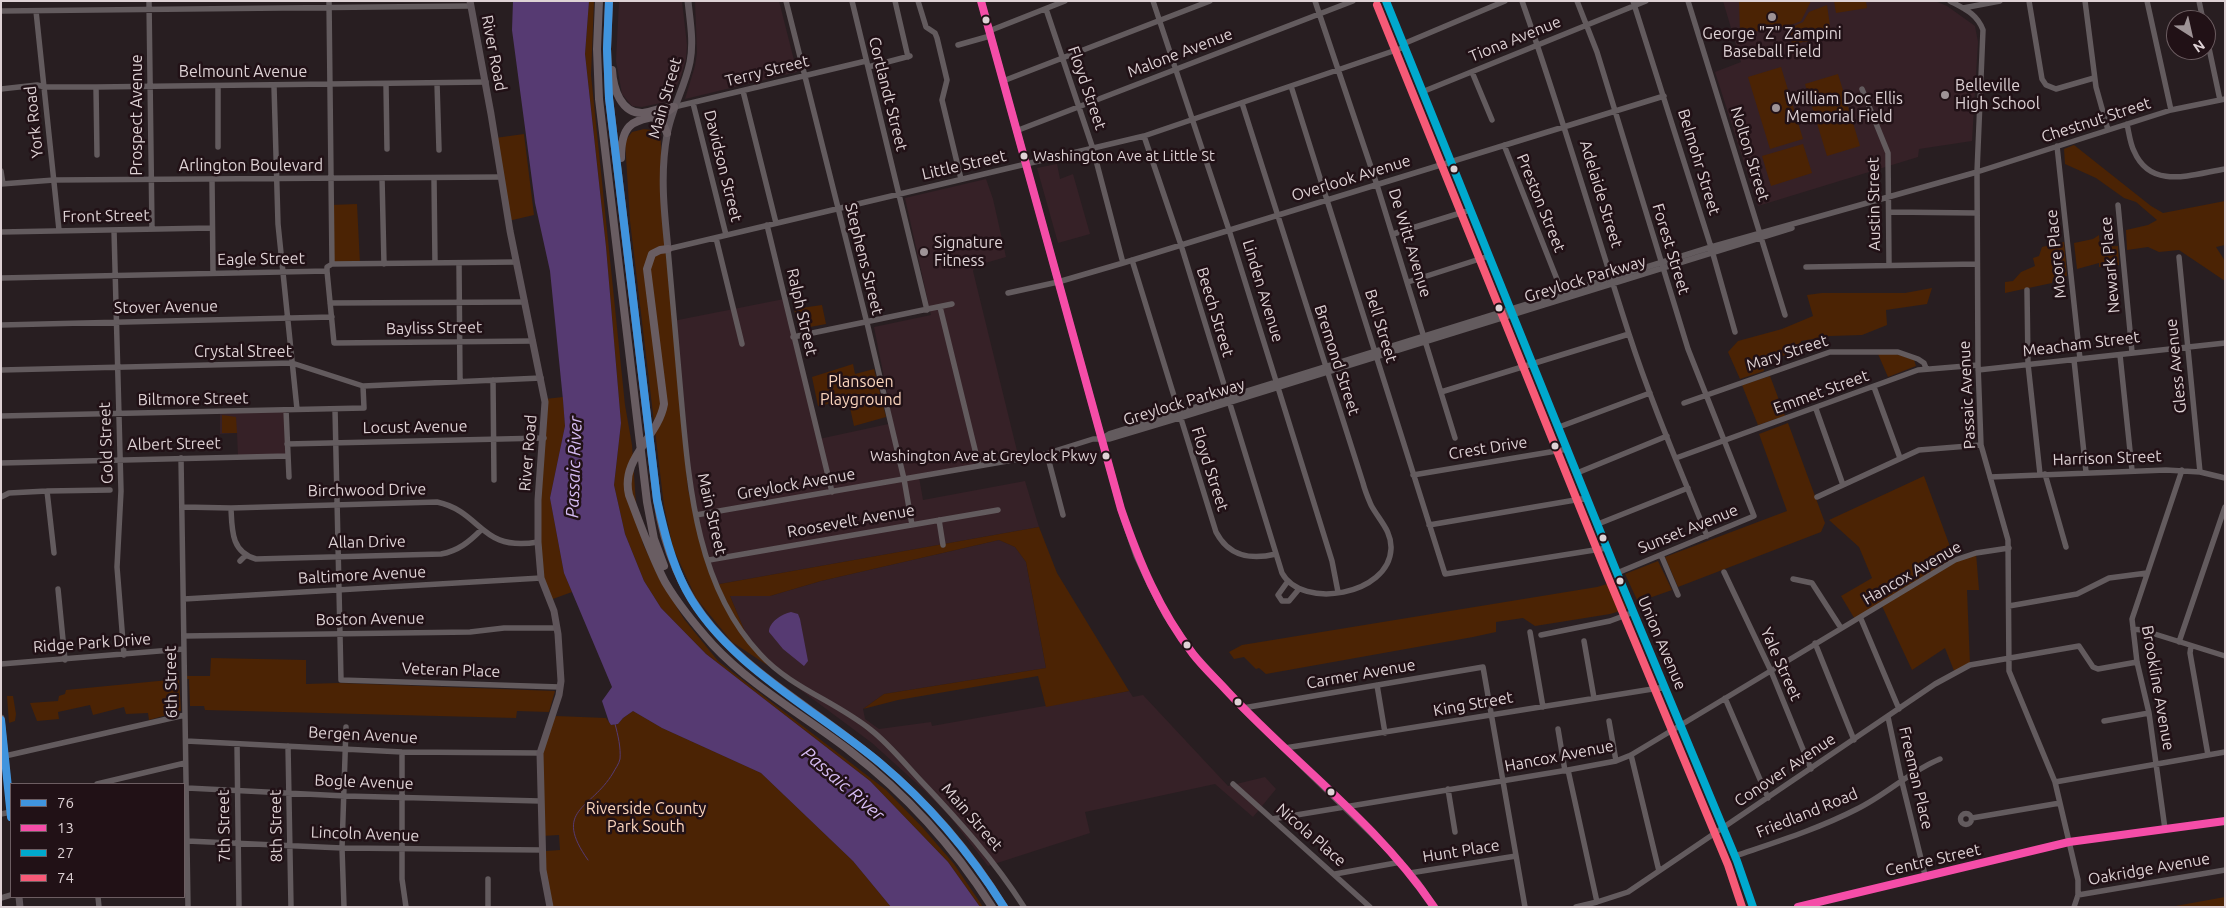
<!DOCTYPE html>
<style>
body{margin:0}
#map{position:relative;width:2226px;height:908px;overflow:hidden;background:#281e21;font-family:Ubuntu,sans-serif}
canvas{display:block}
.frame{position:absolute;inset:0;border:2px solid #ded2d5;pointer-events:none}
.legend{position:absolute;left:10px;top:783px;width:175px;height:115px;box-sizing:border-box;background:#211116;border:1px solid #6d5e62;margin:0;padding:6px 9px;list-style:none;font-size:15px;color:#ded2d5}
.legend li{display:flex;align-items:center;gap:10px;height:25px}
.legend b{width:25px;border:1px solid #6d5e62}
.north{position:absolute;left:2166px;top:10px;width:50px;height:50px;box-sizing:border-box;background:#211116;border:1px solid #6d5e62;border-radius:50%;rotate:145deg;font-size:14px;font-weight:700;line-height:20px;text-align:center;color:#ded2d5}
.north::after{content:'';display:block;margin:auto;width:18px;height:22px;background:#9e9396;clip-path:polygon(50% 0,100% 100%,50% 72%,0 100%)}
</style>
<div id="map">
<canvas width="2226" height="908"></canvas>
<div class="frame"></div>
<ul class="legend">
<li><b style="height:6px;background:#4094de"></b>76</li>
<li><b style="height:6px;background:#f54da8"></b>13</li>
<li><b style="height:6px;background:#00a9ce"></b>27</li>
<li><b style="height:6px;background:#f75a77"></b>74</li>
</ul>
<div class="north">N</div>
</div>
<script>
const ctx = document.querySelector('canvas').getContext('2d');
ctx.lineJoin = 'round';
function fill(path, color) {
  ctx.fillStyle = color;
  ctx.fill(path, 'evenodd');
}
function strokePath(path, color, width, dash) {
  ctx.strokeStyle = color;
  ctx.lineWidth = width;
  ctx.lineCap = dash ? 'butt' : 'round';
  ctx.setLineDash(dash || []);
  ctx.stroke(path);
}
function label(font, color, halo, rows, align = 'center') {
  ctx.font = font + ' Ubuntu,sans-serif';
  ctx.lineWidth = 5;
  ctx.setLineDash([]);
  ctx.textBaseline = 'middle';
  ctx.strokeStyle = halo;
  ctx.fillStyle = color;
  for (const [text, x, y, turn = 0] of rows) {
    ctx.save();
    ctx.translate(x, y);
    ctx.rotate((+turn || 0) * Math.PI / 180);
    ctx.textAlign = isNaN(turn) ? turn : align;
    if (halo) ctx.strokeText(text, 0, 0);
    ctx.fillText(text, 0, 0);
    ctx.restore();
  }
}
fill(new Path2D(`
 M619 1H682L687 45 686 59 681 76 670 101 642 107 632 106 622 94 616 61Z
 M695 1H779L797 72 685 99 695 66 697 53Z
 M1723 1H1935L1947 6 1975 26 1978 42 1972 141 1919 149 1918 157 1758 206 1715 72 1741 62Z
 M1057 164 1060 179 1073 174 1090 234 1058 243 1037 168Z
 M986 179 993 199 1006 257 975 266 973 271 1019 459 919 477 923 500 1025 481 1039 527 714 585 688 490 673 321 784 299 819 439 893 423 874 327 931 315 905 198Z
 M286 410 288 456H238L237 433 220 434V413Z
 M999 540 1015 547 1026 562 1046 668 884 694 863 709 865 719 879 729 931 722 932 726 1129 691 1133 697 1143 695 1228 786 1265 777 1276 789 1253 817 1215 784 1085 812 1090 833 988 866 950 817 925 791 872 743 767 665 768 664 746 634 730 596H770L821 581Z`), '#362127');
fill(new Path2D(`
 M589 1H594L591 75 625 405 632 445 636 505 643 544 659 578 684 619 718 661 886 790 923 828 954 864 983 907H980L948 862 870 781 706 654 661 608 644 581 625 534 614 485 621 423 606 247 585 54Z
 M1739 1H1811L1801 21 1791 25 1740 34Z
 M1834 1H1866L1867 8 1836 13Z
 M1827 5 1831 33 1828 38 1792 44 1788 29 1803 22 1809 12Z
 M1781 67 1803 139 1770 149 1748 77Z
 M1838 74 1860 146 1827 156 1805 84Z
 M644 129 660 131 673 321 688 490 714 585 1039 527 1057 573 1129 691 1046 707 1038 676 898 700 863 709 884 694 1046 668 1026 562 1015 547 999 540 821 581 770 596H730L746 634 768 664 767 665 732 642 696 598 673 548 664 506 630 221 625 141 632 132Z
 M524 134 534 215 508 221 495 138Z
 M1803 144 1812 173 1771 186 1762 156Z
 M2074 145 2151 206 2163 213 2225 201V245L2216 247 2225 261V281L2179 250 2159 252 2148 247 2127 250 2126 230 2148 225 2157 220 2136 202 2124 198 2096 178 2065 164 2064 149Z
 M357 204 360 264H332L331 205Z
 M2099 235 2100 247 2118 246 2119 265 2099 267V263L2077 269 2074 243 2093 239Z
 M2064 242 2067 276 2053 278 2052 283 2005 293V282L2013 281 2021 272 2035 266 2033 258 2039 256 2042 247Z
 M1932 288 1927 304 1886 310 1887 325 1862 335 1830 336 1801 341 1800 350 1762 363 1764 371 1740 379 1728 352 1738 341 1782 329 1813 316 1807 295 1822 293H1905Z
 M822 305 826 324 799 329 794 309Z
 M1878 354H1896L1914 360 1916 366 1888 377Z
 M853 364 855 374 874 369 886 417 854 426 849 403 844 401 818 406 812 377Z
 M1770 376 1785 416 1758 425 1742 385Z
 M563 397 565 426 550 498 564 573 572 592 550 600C529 541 542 460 545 399Z
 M222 415 236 417 237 433H222Z
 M1788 423 1825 523 1821 532 1678 587 1665 557 1787 511 1759 434Z
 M1924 476 1955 560 1976 553 1979 590H1967L1970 665 1955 673 1945 648 1912 670 1882 606 1856 621 1841 596 1872 578 1859 547 1829 520Z
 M1658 561 1672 590 1638 602 1625 574Z
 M1614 582 1627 609 1610 614 1535 626 1523 618 1496 622V632L1473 637 1266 674 1259 668 1256 669 1244 657 1234 659 1229 652 1242 645 1597 587Z
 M211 658 306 660V684L338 683 555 691 549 712 517 711 516 718 205 710 204 706H190L189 679H184V676H210Z
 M179 679 181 711 149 720 148 713 126 714 124 707 93 715 90 705 58 712 59 719 37 721 30 703 58 701 59 696 65 694 66 690Z
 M7 696H13L16 714 15 721 9 723Z
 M633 711 662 728 761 773 853 861 891 907H550L543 870 546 851 560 850 559 835 542 836C541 809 532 732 556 716L606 718 611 725 618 724 623 718Z
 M2225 897V907H2170Z`), '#4b2304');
fill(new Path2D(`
 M513 1H589L585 54 606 247 621 423 614 485 625 534 644 581 661 608 706 654 870 781 948 862 980 907H891L853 861 761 773 662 728 633 711 623 718 618 724 611 725 609 722 602 701 612 687 564 573 550 498 565 426 563 400 550 271 535 203 512 30Z
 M791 612 798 614 800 619 808 661 804 666 783 649 769 632C769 622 782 614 791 612Z`), '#563a72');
strokePath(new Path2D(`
 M588 860C552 809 591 810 613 773 615 769 619 764 620 759 621 748 618 735 615 724`), '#563a72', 1);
strokePath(new Path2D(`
 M149 1 152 229
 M329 1 332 264
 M786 1 868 327 904 479 912 525
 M852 1 927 310
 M895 1 908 57
 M918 1 926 27 935 33 937 38 947 80 942 100 961 179
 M1153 1 1229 230 1332 561 1338 592
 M1315 1 1377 185 1455 438
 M1386 1 1617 573 1737 861 1753 907
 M1522 1C1561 111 1593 223 1629 334 1651 402 1680 469 1707 536
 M1577 1 1597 52 1688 349 1754 516 1617 573
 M1633 1 1711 247 1735 332
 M1688 1 1785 315
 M1950 1C1965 9 1977 14 1983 30L1977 172 1978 365 1981 445 2008 540 2009 671 2055 782 2078 880V895L2074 907
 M2029 1 2042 79 2046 85 2056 89 2094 78
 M2085 1 2096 87 2108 130
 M2147 1 2171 110
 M2199 1 2203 20
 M1963 8 2000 1
 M1046 9 1093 149 1123 263
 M1 11 471 6
 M36 11 59 230
 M989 31 1065 1
 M2206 34 2220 100
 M1403 44 1505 1
 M958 45 990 36
 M868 67 910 56
 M1472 72 1492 120
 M1003 81 1210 1
 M437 83 439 150
 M386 84 387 149
 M218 86V147
 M274 86 278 224 297 409
 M1291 86 1445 574 1607 548
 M96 87 97 155
 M1 89 37 85 45 87H96L486 82
 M1862 89 1888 153 1889 264
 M743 91 776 223
 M1422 92 1646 1
 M693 103 726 235
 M674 107 866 61
 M2127 124C2129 133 2130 143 2134 151 2151 191 2193 174 2225 169
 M1016 131 1353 1
 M1144 136 1181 245 1282 573C1302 610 1389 595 1391 549 1392 531 1379 520 1371 505 1368 498 1365 491 1363 483L1242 103
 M1504 145 1564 297
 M2057 146 2080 359
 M1 171 3 184
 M382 178 384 264
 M434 178 435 263
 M212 180 213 273
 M1 184 54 180 501 177
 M2118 205 2132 352
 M1890 212 1977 213
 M767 225 832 492
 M114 230 121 491 117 567 124 655
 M1 232 212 228
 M1393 234 1470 210
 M716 238 742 344
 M2179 257 2200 472
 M1132 260 1216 532C1229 557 1251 560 1276 554
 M459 263 460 380
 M1806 267 1977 264
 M327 271 334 343 533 341
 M327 271V267L332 264 516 262
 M1 278 327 271
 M1408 282 1489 256
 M2027 290 2028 364 2040 474
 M1008 293 1058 282 1123 263 1664 96
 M330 303 525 302
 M940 307 979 466
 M1 325 332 317
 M793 337 952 304
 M2120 355 2132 470
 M2074 360 2086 472
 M1 370 292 363 363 386 541 378
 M1978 370 2225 343
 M493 380 494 480
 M1874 387 1900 458
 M1441 392 1629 334
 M1684 403 1830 352H1898L1918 359 1924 363 1926 368
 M335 409 341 680 560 687
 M1816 409 1843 485
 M286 410 289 477
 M1 416 364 408 363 386
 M1559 427 1650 393
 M1101 439 1109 434 1711 247 1977 172 2171 110 2225 99
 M287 444 544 438
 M1047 454 1063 515
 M181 458 188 907
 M1676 458 1918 370 1978 365
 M1026 460 1093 439H1109L1179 418 1792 228
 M1 463 288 456
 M1577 473 1667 436
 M2045 474 2066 547
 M1413 475 1568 449
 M1990 477 2166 470 2200 472 2225 478
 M1 497 9 493 47 491
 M1817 497 1919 450 1981 445
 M183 507 231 508 437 502C483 512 479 552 538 542
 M231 508C232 530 231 552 256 559L441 554C458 551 469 542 481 530
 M696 515 1019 459
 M939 520 943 545
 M1598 524 1688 488
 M1429 525 1587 498
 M54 553 47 491 110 490
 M1661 555 1678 595
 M709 560 998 510
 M240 561 246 555
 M1724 572 1771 671 1811 769
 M1793 579 1812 583 1841 628
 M1288 581 1278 595 1282 601H1289L1299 589
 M58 589 65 660
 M184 599 541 578
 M2009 606 2077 594 2109 578 2147 573
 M1861 619 1899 709
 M2133 629 2142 630 2225 656
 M1530 632 1543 707
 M1541 635 1610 621 1634 612
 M184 636 470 632 504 628H556
 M1584 641 1594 698
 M2179 642 2225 507
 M1815 643 1854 740
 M2191 646 2190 653 2208 755
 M1 664 184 649
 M1377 685 1385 733
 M1725 698 1768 798
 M1243 708 1483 667 1525 907
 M1888 717 1902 782 1925 875
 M1609 721 1616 761
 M2104 721 2149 713
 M1558 729 1565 771
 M186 741 402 752 540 753
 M237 744 239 907
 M288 746 291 907
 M1285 748 1665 687
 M402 752V879L406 907
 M1631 755 1659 871
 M5 756 185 715
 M1568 770 1597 902
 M2055 782 2225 752
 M97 784 185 763
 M1233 784 1370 907
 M187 788 345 796 540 801
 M1448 789 1455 832
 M1960.5 819a5.5 5.5 0 1 1 11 0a5.5 5.5 0 1 1-11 0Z
 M1 814 11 812
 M1972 818 2060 803
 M1272 819 1568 770 1616 761 1631 755 1955 560 1976 553 2009 548
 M2165 829 2149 713 2137 662 2132 619 2182 470
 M187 841 342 848 542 850
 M1735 856C1776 842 1818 829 1857 809 1886 795 1910 771 1940 759
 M1410 873 1516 856
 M1335 874 1401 862
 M2078 895 2225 870
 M98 897 99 907
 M1 898 11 895
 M344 907 342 848 346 727
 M488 907V879
 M1024 907C994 860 959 821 921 781 905 764 889 744 871 730 835 701 791 688 760 654 696 586 689 484 681 396 677 347 672 298 668 249L1144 136 1405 47
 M1576 907 1597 902 1628 892 1935 684 1970 665 2079 646 2093 667 2098 669 2137 662
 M1797 907 2069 842 2225 821`), '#635b5e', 5.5);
strokePath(new Path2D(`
 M470 1 491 114 510 231 545 402 538 500V542L541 578 554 611 558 634 561 681 559 695 540 753 543 870 550 907
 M981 1 1121 509 1137 556 1151 586 1166 615 1194 655 1243 708 1389 850 1417 882 1434 907
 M668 249C664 211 660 173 667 135 671 110 685 87 690 62 694 42 690 21 688 1
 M1 718 11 817
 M19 897 20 907`), '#5f555a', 7);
strokePath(new Path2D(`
 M599 1 597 49 599 99 647 502 654 539 664 566
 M609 1 607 49 609 98 657 500C678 646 781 680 880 763 929 804 971 853 1004 907
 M612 70C613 88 621 114 643 113 654 112 663 106 674 107
 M651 117 662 121 667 133
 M621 158C621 106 651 127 674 107
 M668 249 660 250 652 254 647 269 664 404C658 438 620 458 629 495 640 524 651 555 665 582 678 604 696 626 713 645 751 686 806 717 850 751 906 794 954 847 992 907`), '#695d62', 8);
strokePath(new Path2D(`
 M609 1 607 49 609 98 657 500C664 531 671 561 686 590 726 665 817 710 880 763 929 804 970 853 1004 907
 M1 720 11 817`), '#4094de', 8);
strokePath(new Path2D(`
 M981 1 1121 509C1139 561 1159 610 1193 654 1203 667 1216 679 1227 691 1294 763 1378 824 1434 907
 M1798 907 2069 842 2225 821`), '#f54da8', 8);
strokePath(new Path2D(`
 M1386 1 1617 573 1737 861 1753 907`), '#00a9ce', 8);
strokePath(new Path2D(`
 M1377 5 1608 577 1728 865 1742 907`), '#f75a77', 8);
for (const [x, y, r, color] of [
 [1772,17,5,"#9e9396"],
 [986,20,4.5,"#ded2d5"],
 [1945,95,5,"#9e9396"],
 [1776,108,5,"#9e9396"],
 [1024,156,4.5,"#ded2d5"],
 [1454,169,4.5,"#ded2d5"],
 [924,252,5,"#9e9396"],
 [1499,308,4.5,"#ded2d5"],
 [1555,446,4.5,"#ded2d5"],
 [1106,456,4.5,"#ded2d5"],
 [1603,538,4.5,"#ded2d5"],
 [1620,581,4.5,"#ded2d5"],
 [1187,645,4.5,"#ded2d5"],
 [1238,702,4.5,"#ded2d5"],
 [1331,792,4.5,"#ded2d5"]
]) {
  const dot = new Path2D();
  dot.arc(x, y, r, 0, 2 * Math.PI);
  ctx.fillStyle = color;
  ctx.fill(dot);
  strokePath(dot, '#211116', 2);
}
label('15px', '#ded2d5', '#211116', [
 ["Washington Ave at Little St",1033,156],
 ["Washington Ave at Greylock Pkwy",1097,456,"right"]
], 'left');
label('16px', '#ded2d5', '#211116', [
 ["George \"Z\" Zampini",1772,34,"center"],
 ["Baseball Field",1772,52,"center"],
 ["Belleville",1955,86],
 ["High School",1955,104],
 ["William Doc Ellis",1786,99],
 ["Memorial Field",1786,117],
 ["Signature",934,243],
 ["Fitness",934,261]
], 'left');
label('16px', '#ded2d5', '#211116', [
 ["Tiona Avenue",1515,39,-22],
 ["River Road",494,53,79],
 ["Malone Avenue",1180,53,-21],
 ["Terry Street",767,71,-14],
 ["Belmount Avenue",243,72],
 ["Floyd Street",1087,88,71],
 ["Cortlandt Street",888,94,76],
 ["Main Street",665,98,-74],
 ["Prospect Avenue",137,115,-90],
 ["Chestnut Street",2096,120,-18],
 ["York Road",34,122,-96],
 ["Nolton Street",1750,154,73],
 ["Belmohr Street",1699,162,73],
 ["Little Street",964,165,-13],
 ["Arlington Boulevard",251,166],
 ["Davidson Street",723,166,76],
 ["Overlook Avenue",1351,178,-17],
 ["Adelaide Street",1601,194,73],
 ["Preston Street",1541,203,68],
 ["Austin Street",1874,204,-91],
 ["Front Street",106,216,-1],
 ["De Witt Avenue",1410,243,73],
 ["Forest Street",1671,249,73],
 ["Moore Place",2056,254,-96],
 ["Eagle Street",261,259,-1],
 ["Stephens Street",864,259,76],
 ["Newark Place",2110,265,-95],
 ["Greylock Parkway",1585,279,-17],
 ["Linden Avenue",1263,291,73],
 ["Stover Avenue",166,307,-1],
 ["Ralph Street",802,312,77],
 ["Beech Street",1215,312,73],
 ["Bell Street",1381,326,73],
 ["Bayliss Street",434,328,-1],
 ["Meacham Street",2081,344,-7],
 ["Crystal Street",243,352],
 ["Mary Street",1787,353,-18],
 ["Bremond Street",1337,360,72],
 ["Gless Avenue",2176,366,-96],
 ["Emmet Street",1821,392,-20],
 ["Passaic Avenue",1967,395,-93],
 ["Biltmore Street",193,399,-1],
 ["Greylock Parkway",1184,402,-17],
 ["Locust Avenue",415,427,-1],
 ["Gold Street",106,443,-92],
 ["Albert Street",174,444,-1],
 ["Crest Drive",1488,448,-9],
 ["River Road",528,453,-85],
 ["Harrison Street",2107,458,-2],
 ["Floyd Street",1210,469,72],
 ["Greylock Avenue",796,484,-10],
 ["Birchwood Drive",367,490,-1],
 ["Main Street",712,514,77],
 ["Roosevelt Avenue",851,521,-10],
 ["Sunset Avenue",1688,529,-22],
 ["Allan Drive",367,542,-1],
 ["Hancox Avenue",1912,573,-30],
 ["Baltimore Avenue",362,575,-3],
 ["Boston Avenue",370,619,-1],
 ["Ridge Park Drive",92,643,-4],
 ["Union Avenue",1662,643,67],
 ["Yale Street",1781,664,66],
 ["Veteran Place",451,670,2],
 ["Carmer Avenue",1361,674,-10],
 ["6th Street",171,682,-91],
 ["Brookline Avenue",2158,688,80],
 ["King Street",1473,704,-10],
 ["Bergen Avenue",363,735,3],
 ["Hancox Avenue",1559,756,-11],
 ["Conover Avenue",1785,770,-34],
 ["Freeman Place",1916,778,77],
 ["Bogle Avenue",364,782,2],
 ["Friedland Road",1807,813,-22],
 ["Main Street",972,817,49],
 ["7th Street",224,826,-91],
 ["8th Street",276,826,-91],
 ["Lincoln Avenue",365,834,2],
 ["Nicola Place",1311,835,41],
 ["Hunt Place",1461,851,-9],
 ["Centre Street",1933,860,-13],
 ["Oakridge Avenue",2149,869,-10]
]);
label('16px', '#fbd5bd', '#211116', [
 ["Plansoen",861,382],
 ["Playground",861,400],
 ["Riverside County",646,809],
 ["Park South",646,827]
]);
label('italic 18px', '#d5bcf3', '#211116', [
 ["Passaic River",574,467,-88],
 ["Passaic River",843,784,41]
]);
</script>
